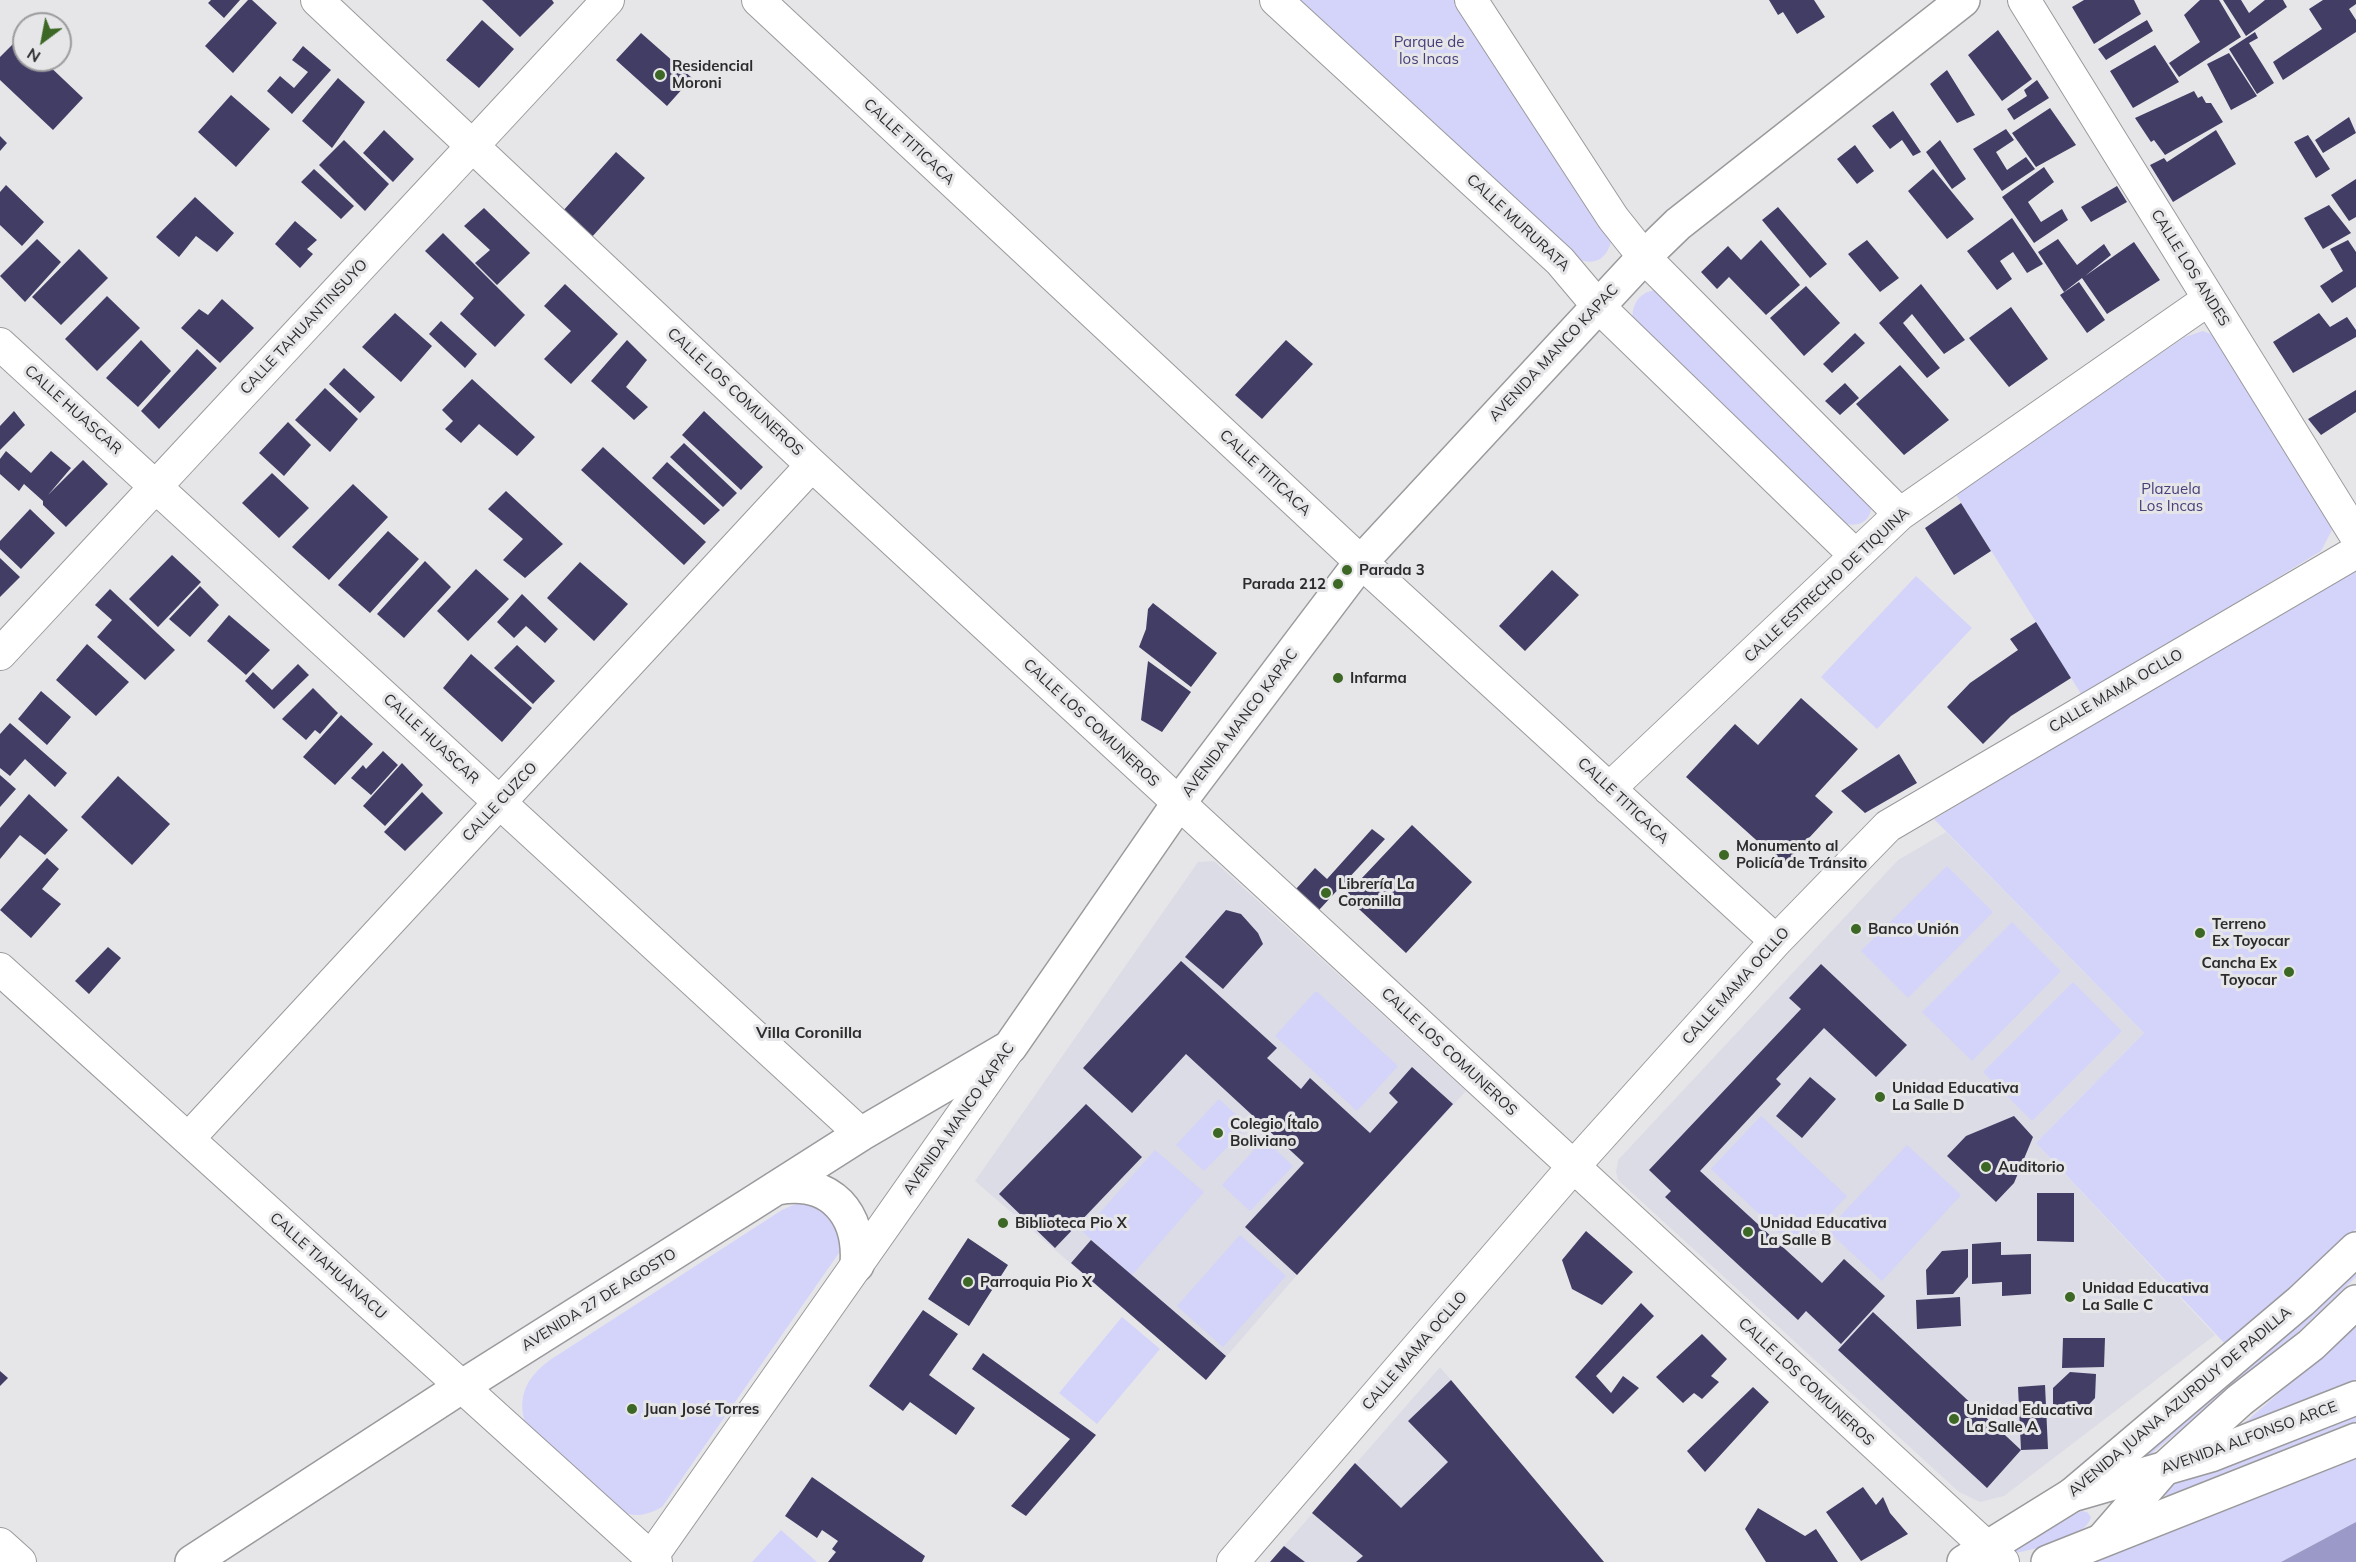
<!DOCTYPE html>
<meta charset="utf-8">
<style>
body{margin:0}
#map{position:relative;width:2356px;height:1562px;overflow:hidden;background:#e6e6e9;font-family:Mulish,sans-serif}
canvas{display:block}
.north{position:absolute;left:12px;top:12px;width:60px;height:60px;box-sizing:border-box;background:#e6e6e9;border:2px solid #9c9c9e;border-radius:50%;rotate:212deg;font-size:16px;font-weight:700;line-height:24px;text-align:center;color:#2c2c2d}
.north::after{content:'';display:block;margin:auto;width:21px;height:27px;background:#3c6725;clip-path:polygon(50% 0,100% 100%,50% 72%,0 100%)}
</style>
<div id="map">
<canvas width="2356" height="1562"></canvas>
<div class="north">N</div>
</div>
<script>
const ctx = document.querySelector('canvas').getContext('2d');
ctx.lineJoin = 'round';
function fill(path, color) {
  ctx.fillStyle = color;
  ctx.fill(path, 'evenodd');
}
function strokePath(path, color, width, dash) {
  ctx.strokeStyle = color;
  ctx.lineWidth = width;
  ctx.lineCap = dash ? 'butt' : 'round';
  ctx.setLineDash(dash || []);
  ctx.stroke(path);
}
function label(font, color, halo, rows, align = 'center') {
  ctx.font = font + ' Mulish,sans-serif';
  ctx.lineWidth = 6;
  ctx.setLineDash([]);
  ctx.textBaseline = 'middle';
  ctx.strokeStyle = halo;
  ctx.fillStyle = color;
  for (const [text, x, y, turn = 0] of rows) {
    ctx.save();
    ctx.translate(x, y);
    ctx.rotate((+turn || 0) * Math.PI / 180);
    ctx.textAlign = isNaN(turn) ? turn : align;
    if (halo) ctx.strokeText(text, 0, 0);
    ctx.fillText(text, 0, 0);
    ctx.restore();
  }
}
fill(new Path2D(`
 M1946 832 2144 1033 2036 1143 2215 1335 2004 1496 1980 1502 1959 1492 1618 1180 1616 1172 1618 1160 1898 860Z
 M1214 861 1466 1091 1297 1275 1206 1380 975 1181 1198 862Z
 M1440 1367 1604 1562H1272L1271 1561Z`), '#dcdce7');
fill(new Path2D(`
 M1298 0H1456L1612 237C1609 255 1599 266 1580 260Z
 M1656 290 1870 501C1875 518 1860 529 1844 523L1634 326C1629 309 1637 292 1656 290Z
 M2203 331 2218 337 2329 516 2332 530 2321 551 2083 697 1955 493 2185 337Z
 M2356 568V1229L2228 1347 2036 1143 2144 1033 1934 819Z
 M1916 576 1972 628 1877 729 1821 677Z
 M1947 866 1993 912 1908 998 1861 951Z
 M2012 922 2061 971 1972 1061 1922 1012Z
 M2073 982 2122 1031 2032 1121 1983 1072Z
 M1316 991 1398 1066 1357 1111 1275 1036Z
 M1219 1099 1248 1126 1204 1171 1176 1145Z
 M1761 1116 1847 1196 1797 1249 1711 1169Z
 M1264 1139 1293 1166 1250 1211 1222 1185Z
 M1907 1145 1961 1195 1882 1281 1827 1230Z
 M1155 1150 1204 1192 1132 1275 1083 1232Z
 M798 1203 816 1204 834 1214 841 1250 662 1507C645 1516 635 1518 618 1510L527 1428C516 1399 525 1378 550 1360L782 1210Z
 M1240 1235 1286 1276 1223 1347 1177 1306Z
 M2356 1266V1277L2288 1342 2146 1458 2142 1453Z
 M1122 1317 1160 1349 1097 1424 1059 1393Z
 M2356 1326V1385L2233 1433Z
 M2356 1413V1424L2168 1501 2163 1489Z
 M2356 1459V1522L2281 1562H2093Z
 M2082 1511 2087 1512 2091 1517C2086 1538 2035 1549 2015 1553L2013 1549 2044 1527Z
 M781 1530 817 1562H752Z`), '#d4d3fa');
fill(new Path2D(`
 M2356 1522V1562H2281Z`), '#9b99c7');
fill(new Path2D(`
 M211 0H240L224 18 208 3Z
 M248 0H252L277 23 233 73 205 46Z
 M482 0H552L554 3 520 37Z
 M1769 0H1814L1825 17 1797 34 1783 12 1778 15Z
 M2084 0H2134L2141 14 2094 44 2072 7Z
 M2200 0H2219L2241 37 2179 77 2169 63 2200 42 2184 15Z
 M2223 0H2241L2249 13 2265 0H2283L2287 7 2246 36Z
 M2323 0H2356V4L2349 9 2356 20V32L2283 80 2273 62 2322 29 2309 9Z
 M482 20 514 49 479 88 446 60Z
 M2147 20 2153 31 2106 60 2098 49Z
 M1998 30 2032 79 2002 101 1968 55Z
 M2255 32 2258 38 2249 43 2274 83 2257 94 2229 49Z
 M641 33 692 78 667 106 616 60Z
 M19 38 24 42V60H43L83 98 53 130 0 80V57Z
 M2155 45 2179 82 2133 108 2110 71Z
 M303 46 331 70 292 114 267 91 280 76 294 88 308 72 292 60Z
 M2229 53 2257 96 2231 110 2207 64Z
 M1947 70 1975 115 1957 123 1930 84Z
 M338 78 365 102 332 148 302 121Z
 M2037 80 2049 98 2014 120 2007 109 2027 96 2024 90Z
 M2194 91 2198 98 2202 96 2206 103H2211L2223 122 2165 155 2154 140 2151 142 2135 118Z
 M231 95 270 129 236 167 198 132Z
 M2050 108 2076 145 2036 167 2012 133Z
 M1893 111 1921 152 1913 156 1902 140 1890 149 1872 126Z
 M2349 117 2356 133 2323 153 2315 140Z
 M2006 129 2014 140 1996 152 2007 170 2026 157 2035 169 2002 191 1973 149Z
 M384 130 414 159 393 182 363 153Z
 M2216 130 2236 164 2173 202 2150 165 2164 158 2167 162Z
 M2308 135 2330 169 2316 178 2294 142Z
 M0 136 7 143 0 151Z
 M344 140 389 184 365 211 319 165Z
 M1940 140 1966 179 1952 189 1926 152Z
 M1855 145 1874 171 1857 184 1837 159Z
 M616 152 645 178 591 238 562 212Z
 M2044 167 2054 182 2028 202 2041 222 2062 209 2068 220 2034 243 2002 197Z
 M314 169 354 206 341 219 301 182Z
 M1933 169 1974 219 1947 239 1908 191Z
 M2356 179V217L2349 221 2331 195Z
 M6 185 44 222 22 246 0 225V192Z
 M2117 186 2127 202 2091 222 2081 207Z
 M195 197 234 233 217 252 196 236 179 257 156 237Z
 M2329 205 2351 233 2323 249 2304 218Z
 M1778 207 1827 264 1810 278 1762 220Z
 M484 208 530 253 497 285 475 263 490 250 464 226Z
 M2012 218 2043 264 2027 273 2013 252 2000 261 2012 279 1997 290 1967 251Z
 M295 221 317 240 307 249 313 254 300 268 275 244Z
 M443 233 525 315 495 347 460 314 474 298 425 251Z
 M37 239 61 262 25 302 0 276Z
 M2058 239 2077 265 2104 244 2111 255 2085 276 2134 242 2160 280 2107 314 2082 278 2064 292 2038 252Z
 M1761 240 1800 285 1766 315 1729 277 1717 289 1701 272 1728 246 1741 260Z
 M1867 240 1899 278 1880 292 1848 254Z
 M2348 240 2356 252V287L2332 303 2320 286 2343 271 2330 249Z
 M79 249 108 278 61 325 32 297Z
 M2079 282 2105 320 2087 333 2060 295Z
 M565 284 618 334 571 384 544 359 571 331 544 306Z
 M1921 284 1965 340 1944 354 1912 314 1903 323 1940 368 1927 378 1879 323Z
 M1806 286 1840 323 1804 356 1770 318Z
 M107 296 140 328 97 371 65 339Z
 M222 299 254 328 220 363 181 328 199 309 208 315Z
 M2011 307 2048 359 2009 387 1969 338Z
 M395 313 432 346 401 382 362 347Z
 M2319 313 2330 327 2347 317 2356 330V337L2293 373 2273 342Z
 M441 321 477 354 465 368 429 334Z
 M1855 333 1865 343 1832 373 1823 364Z
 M141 340 171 371 138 407 106 378Z
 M627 340 647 360 626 387 648 407 634 420 591 381Z
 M1286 340 1313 364 1262 419 1235 395Z
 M197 349 217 368 159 429 141 411Z
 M1900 365 1949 420 1904 455 1856 404Z
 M344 368 375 397 360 413 329 384Z
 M472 379 535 437 517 456 479 424 461 443 445 429 453 421 442 410Z
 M1845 383 1859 398 1840 415 1825 401Z
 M325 388 358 419 330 452 295 420Z
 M2356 390V412L2321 435 2308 419Z
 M14 411 25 425 0 450V426Z
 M704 411 763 467 741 490 682 435Z
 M288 422 311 445 284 476 259 453Z
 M684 443 737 493 723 507 670 457Z
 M603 447 706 542 684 565 581 470Z
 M6 451 31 473 51 451 71 468 48 495 83 460 108 484 66 527 43 505V501L24 484 19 491 0 474V459Z
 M667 462 720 510 704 525 652 478Z
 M272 473 309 508 279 538 242 503Z
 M353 484 388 517 329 580 292 547Z
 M506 491 563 544 525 578 503 560 523 539 488 509Z
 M1961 503 1991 551 1954 575 1925 528Z
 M30 509 55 533 21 569 0 549V541Z
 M388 531 419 559 370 613 338 585Z
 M172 555 201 582 158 627 129 599Z
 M0 558 20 577 0 597Z
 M425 561 451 587 404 638 377 614Z
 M580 562 628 604 594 641 547 598Z
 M476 569 509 599 468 641 437 611Z
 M1552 570 1579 595 1525 651 1499 626Z
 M200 586 219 605 190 637 169 619Z
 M110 589 175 650 145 680 97 637 112 620 95 605Z
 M522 594 558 629 545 643 526 626 514 638 497 622Z
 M1153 603 1217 653 1191 687 1139 647 1146 629 1148 609Z
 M229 615 270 650 246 675 207 641Z
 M2036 622 2071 678 2011 716 1983 744 1947 707 1970 683 2018 650 2010 639Z
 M87 644 129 682 96 716 56 680Z
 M517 645 555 681 533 704 494 668Z
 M471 654 532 708 502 742 443 688Z
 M1148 661 1191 692 1162 732 1141 720Z
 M298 664 309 675 274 709 245 681 253 672 272 690Z
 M313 688 338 713 320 734 315 730 306 740 282 719Z
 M41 691 71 717 47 745 18 719Z
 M1801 698 1858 749 1815 796 1833 812 1784 865 1686 777 1735 724 1758 745Z
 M341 715 373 744 335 785 303 757Z
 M10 723 67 773 55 787 25 759 10 776 0 768V734Z
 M383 751 398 765 371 795 351 778 363 765 366 769Z
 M1899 754 1917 783 1865 813 1841 791Z
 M402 763 423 785 385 826 363 806Z
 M0 775 16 789 0 807Z
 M118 776 170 824 132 865 81 817Z
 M422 792 443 813 405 851 384 832Z
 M29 794 68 830 45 855 20 835 0 859V828Z
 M1412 825 1472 882 1406 953 1345 896Z
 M1372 829 1385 839 1319 910 1296 889 1315 868 1327 879Z
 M47 858 59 869 42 889 61 904 31 938 0 910Z
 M1226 910 1241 914 1258 933 1263 944 1223 989 1185 957Z
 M108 947 121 958 89 994 75 981Z
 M1181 961 1277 1048 1267 1058 1301 1089 1310 1078 1370 1133 1398 1102 1389 1093 1412 1067 1453 1104 1297 1275 1245 1227 1304 1163 1186 1054 1132 1113 1083 1068Z
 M1821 964 1907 1045 1876 1077 1824 1028 1776 1079 1781 1084 1700 1171 1822 1283 1844 1259 1885 1296 1841 1344 1806 1311 1798 1320 1665 1197 1671 1191 1649 1170 1801 1009 1789 998Z
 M1810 1077 1836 1099 1802 1138 1776 1116Z
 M1086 1104 1142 1157 1055 1248 999 1194Z
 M2014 1116 2033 1137 2014 1183 1996 1202 1947 1156 1966 1136Z
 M2037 1193H2074V1242L2037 1241Z
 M1586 1231 1633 1272 1602 1305 1572 1289 1562 1260Z
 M968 1238 1008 1265 969 1326 928 1299Z
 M1091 1240 1226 1356 1206 1380 1071 1263Z
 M2001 1242V1255L2031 1254V1294L2002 1296V1282L1972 1284V1244Z
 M1968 1249V1277L1953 1294 1927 1295 1926 1270 1942 1251Z
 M1960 1297 1961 1326 1917 1329 1916 1300Z
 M1641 1303 1654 1316 1596 1376 1611 1393 1623 1376 1639 1388 1613 1414 1575 1377Z
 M923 1310 958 1334 929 1375 975 1408 956 1435 910 1402 903 1411 869 1386Z
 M1873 1312 2021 1450 2018 1387 2045 1385 2048 1449 2021 1450 1987 1488 1838 1350Z
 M1702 1334 1727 1359 1711 1376 1719 1382 1702 1399 1694 1393 1683 1403 1656 1377Z
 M2063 1338H2105L2104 1367 2062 1368Z
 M983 1353 1096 1435 1026 1516 1011 1506 1070 1439 972 1369Z
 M0 1371 8 1378 0 1386Z
 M2070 1372 2096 1374 2095 1398 2078 1416H2053V1388Z
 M1451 1380 1604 1562H1356L1363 1556 1312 1513 1355 1463 1401 1508 1448 1462 1408 1421Z
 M1753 1387 1769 1402 1705 1472 1687 1451Z
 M812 1477 925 1556 922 1562H828L836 1552 832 1549 838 1541 822 1530 817 1538 785 1516Z
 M1863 1487 1876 1505 1883 1497 1890 1513 1908 1534 1861 1561 1826 1512Z
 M1758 1508 1805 1536 1816 1529 1838 1562H1766L1745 1529Z
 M1284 1546 1305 1562H1270Z`), '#413d65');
const street = new Path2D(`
 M317 0 812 465 2003 1562
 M758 0 1361 562 1776 941
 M1276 0 1560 261 1598 306 1855 555
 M1471 0 1613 218 1644 257 1900 514
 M2024 0 2356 536
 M0 344 861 1134
 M0 654 608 0
 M1609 789 1900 514 2209 299
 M0 969 656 1562
 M188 1139 812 465
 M0 1544 20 1562
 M648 1562 1010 1047
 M1233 1562 1573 1167 1776 941 1888 826 2356 552`);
const secondary = new Path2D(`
 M777 1188C831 1178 861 1214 857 1265
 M2072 1495 2301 1301 2356 1249
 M2104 1538 2163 1470 2240 1400 2311 1345 2356 1302
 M192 1562 461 1387 751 1204 861 1134 1010 1047 1178 804 1361 562 1644 257 1678 224 1963 0`);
const primary = new Path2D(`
 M1964 1562 2072 1495 2211 1455 2356 1398
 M2048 1562 2356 1440`);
strokePath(street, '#9a9a9d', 34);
strokePath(secondary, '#9a9a9d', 36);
strokePath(primary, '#9a9a9d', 36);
strokePath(street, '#fff', 32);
strokePath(secondary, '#fff', 33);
strokePath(primary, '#fff', 33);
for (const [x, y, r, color] of [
 [660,75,6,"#3c6725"],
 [1347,570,6,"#3c6725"],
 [1338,584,6,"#3c6725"],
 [1338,678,6,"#3c6725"],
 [1724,855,6,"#3c6725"],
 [1326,893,6,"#3c6725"],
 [1856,929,6,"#3c6725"],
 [2200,933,6,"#3c6725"],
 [2289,972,6,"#3c6725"],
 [1880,1097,6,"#3c6725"],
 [1218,1133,6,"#3c6725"],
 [1986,1167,6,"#3c6725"],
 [1003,1223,6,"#3c6725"],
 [1748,1232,6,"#3c6725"],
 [968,1282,6,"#3c6725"],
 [2070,1297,6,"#3c6725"],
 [632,1409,6,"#3c6725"],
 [1954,1419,6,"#3c6725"]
]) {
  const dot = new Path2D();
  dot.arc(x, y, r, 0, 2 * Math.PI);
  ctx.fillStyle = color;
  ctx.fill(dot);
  strokePath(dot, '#e6e6e9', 2);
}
label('15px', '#463f7a', '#e6e6e9', [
 ["Parque de",1429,42],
 ["los Incas",1429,59],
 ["Plazuela",2171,489],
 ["Los Incas",2171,506]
]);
label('bold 15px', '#2c2c2d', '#e6e6e9', [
 ["Residencial",672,66],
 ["Moroni",672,83],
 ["Parada 3",1359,570],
 ["Parada 212",1326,584,"right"],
 ["Infarma",1350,678],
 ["Monumento al",1736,846],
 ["Policía de Tránsito",1736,863],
 ["Librería La",1338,884],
 ["Coronilla",1338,901],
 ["Terreno",2212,924],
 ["Ex Toyocar",2212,941],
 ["Banco Unión",1868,929],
 ["Cancha Ex",2277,963,"right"],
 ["Toyocar",2277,980,"right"],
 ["Unidad Educativa",1892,1088],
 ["La Salle D",1892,1105],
 ["Colegio Ítalo",1230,1124],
 ["Boliviano",1230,1141],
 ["Auditorio",1998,1167],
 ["Biblioteca Pio X",1015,1223],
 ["Unidad Educativa",1760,1223],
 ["La Salle B",1760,1240],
 ["Parroquia Pio X",980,1282],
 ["Unidad Educativa",2082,1288],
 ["La Salle C",2082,1305],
 ["Juan José Torres",644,1409],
 ["Unidad Educativa",1966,1410],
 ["La Salle A",1966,1427]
], 'left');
label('15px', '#2c2c2d', '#e6e6e9', [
 ["CALLE TITICACA",909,142,43],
 ["CALLE MURURATA",1518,223,43],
 ["CALLE LOS ANDES",2190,268,58],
 ["CALLE TAHUANTINSUYO",304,327,-47],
 ["AVENIDA MANCO KAPAC",1554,353,-47],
 ["CALLE LOS COMUNEROS",735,392,43],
 ["CALLE HUASCAR",73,410,42],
 ["CALLE TITICACA",1265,473,43],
 ["CALLE ESTRECHO DE TIQUINA",1827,585,-43],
 ["CALLE MAMA OCLLO",2116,691,-30],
 ["CALLE LOS COMUNEROS",1091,723,43],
 ["AVENIDA MANCO KAPAC",1240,723,-53],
 ["CALLE HUASCAR",431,739,43],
 ["CALLE TITICACA",1623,801,43],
 ["CALLE CUZCO",500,802,-47],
 ["CALLE MAMA OCLLO",1736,986,-48],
 ["CALLE LOS COMUNEROS",1449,1052,43],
 ["AVENIDA MANCO KAPAC",959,1119,-55],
 ["CALLE TIAHUANACU",328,1266,42],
 ["AVENIDA 27 DE AGOSTO",599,1300,-32],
 ["CALLE MAMA OCLLO",1415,1351,-49],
 ["CALLE LOS COMUNEROS",1806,1382,43],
 ["AVENIDA JUANA AZURDUY DE PADILLA",2180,1402,-40],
 ["AVENIDA ALFONSO ARCE",2249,1438,-20]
]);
label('bold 16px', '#2c2c2d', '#e6e6e9', [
 ["Villa Coronilla",809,1033]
]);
</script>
